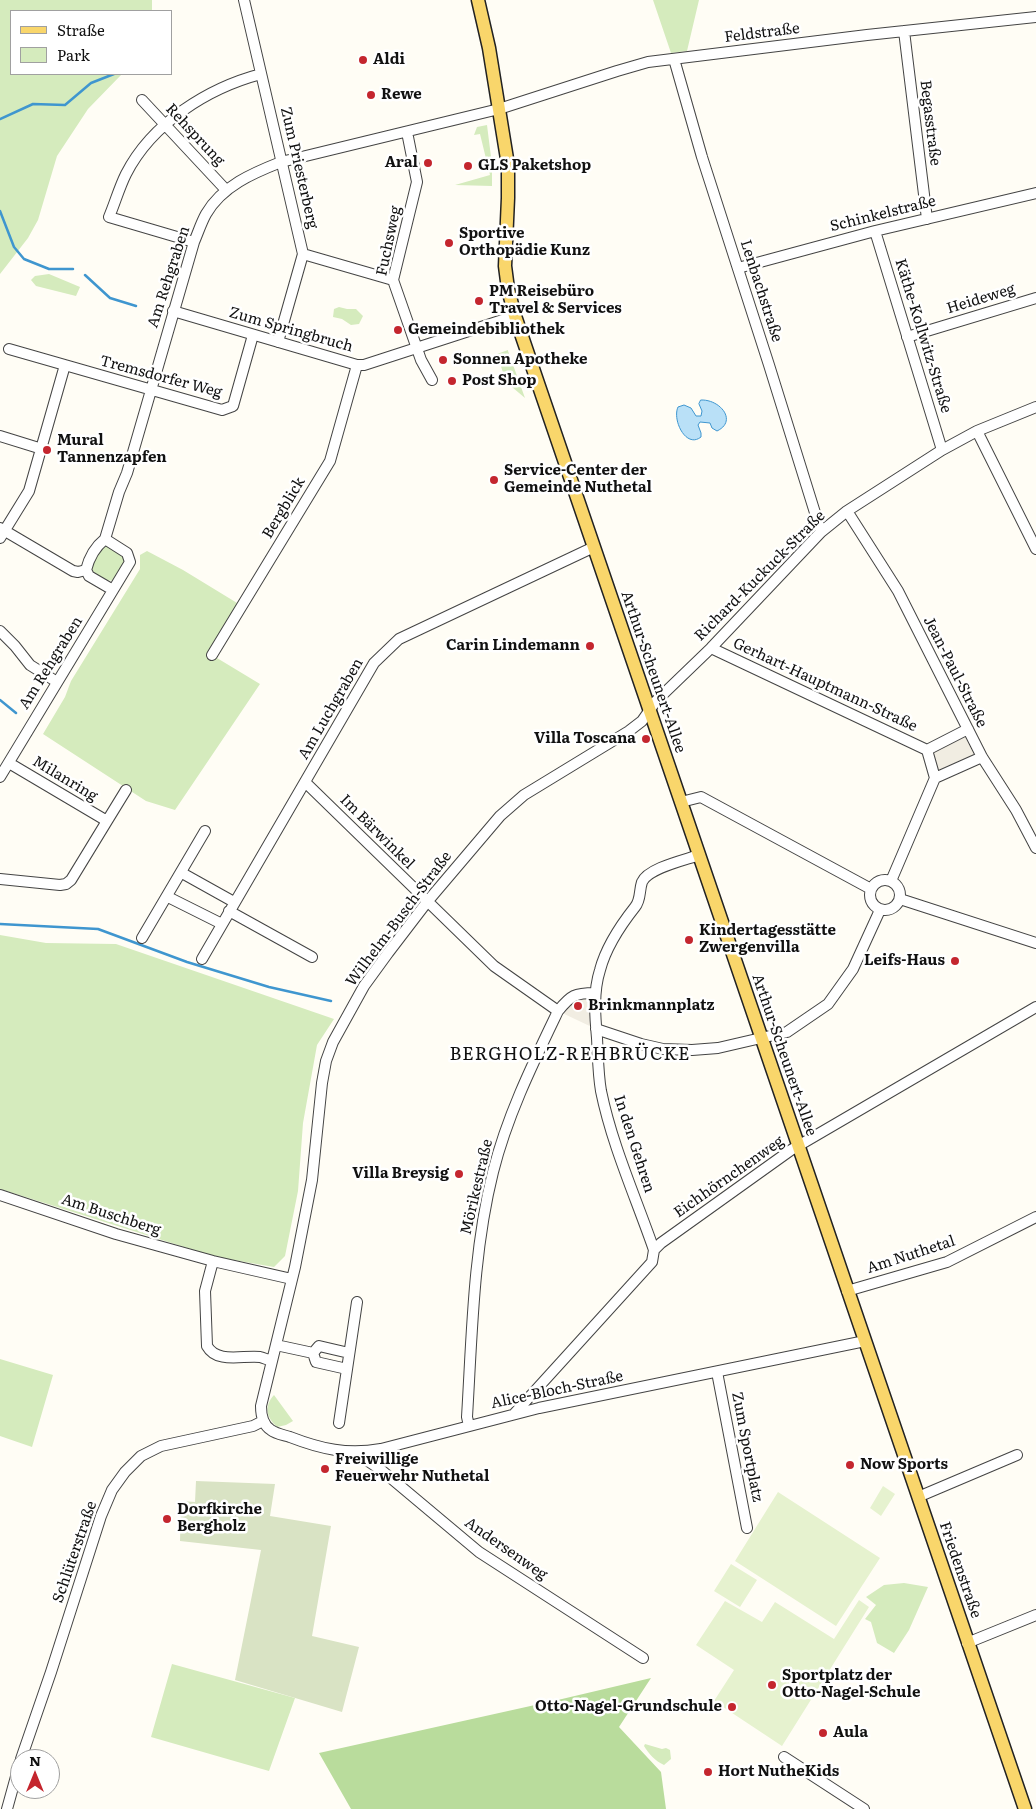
<!DOCTYPE html>
<meta charset="utf-8">
<style>
body{margin:0}
#map{position:relative;width:1036px;height:1809px;overflow:hidden;background:#fffdf5;font-family:Literata,serif}
canvas{display:block}
.legend{position:absolute;left:10px;top:10px;width:162px;height:65px;box-sizing:border-box;background:#fff;border:1px solid #a0a0a0;margin:0;padding:6px 9px;list-style:none;font-size:15px;color:#111}
.legend li{display:flex;align-items:center;gap:10px;height:25px}
.legend b{width:25px;border:1px solid #a0a0a0}
.north{position:absolute;left:10px;top:1749px;width:50px;height:50px;box-sizing:border-box;background:#fff;border:1px solid #a0a0a0;border-radius:50%;rotate:0deg;font-size:14px;font-weight:700;line-height:20px;text-align:center;color:#111}
.north::after{content:'';display:block;margin:auto;width:18px;height:22px;background:#c4262e;clip-path:polygon(50% 0,100% 100%,50% 72%,0 100%)}
</style>
<div id="map">
<canvas width="1036" height="1809"></canvas>
<ul class="legend">
<li><b style="height:6px;background:#f9d66b"></b>Straße</li>
<li><b style="height:14px;background:#d5ebbd"></b>Park</li>
</ul>
<div class="north">N</div>
</div>
<script>
const ctx = document.querySelector('canvas').getContext('2d');
ctx.lineJoin = 'round';
function fill(path, color) {
  ctx.fillStyle = color;
  ctx.fill(path, 'evenodd');
}
function strokePath(path, color, width, dash) {
  ctx.strokeStyle = color;
  ctx.lineWidth = width;
  ctx.lineCap = dash ? 'butt' : 'round';
  ctx.setLineDash(dash || []);
  ctx.stroke(path);
}
function label(font, color, halo, rows, align = 'center') {
  ctx.font = font + ' Literata,serif';
  ctx.lineWidth = 5;
  ctx.setLineDash([]);
  ctx.textBaseline = 'middle';
  ctx.strokeStyle = halo;
  ctx.fillStyle = color;
  for (const [text, x, y, turn = 0] of rows) {
    ctx.save();
    ctx.translate(x, y);
    ctx.rotate((+turn || 0) * Math.PI / 180);
    ctx.textAlign = isNaN(turn) ? turn : align;
    if (halo) ctx.strokeText(text, 0, 0);
    ctx.fillText(text, 0, 0);
    ctx.restore();
  }
}
fill(new Path2D(`
 M0 0H152V11H11V74H122L88 109 57 156 38 220 28 238 0 274Z
 M653 0H699L687 51 671 53Z
 M487 125 492 165V186L455 185 490 175 480 134 474 135 477 127Z
 M49 274 80 287 76 296 36 286 31 280 35 276Z
 M339 307 347 309H356L363 316 359 324 351 325 342 319 333 317 334 309Z
 M508 350V351L525 398 506 382 497 354Z
 M106 546C114 546 121 552 126 560L115 580C109 581 108 581 103 578 100 576 94 574 93 571 89 564 100 550 106 546Z
 M147 551 183 570 242 606 212 655 260 684 175 810 146 801 43 734 65 697 71 681 140 569V555Z
 M0 935 46 943 116 944 334 1019 317 1045 303 1123 298 1191 285 1256 274 1267 216 1257 0 1189Z
 M0 1359 53 1375 32 1447 0 1436Z
 M274 1395 293 1421 286 1425 277 1427C266 1417 264 1406 274 1395Z
 M904 1583 928 1587 909 1630 894 1653 877 1643 871 1622 865 1619 876 1605 866 1597 884 1585Z
 M172 1664 295 1698 269 1771 151 1737Z
 M645 1744 662 1749 666 1748 670 1750 671 1759 664 1765C655 1761 649 1754 644 1746Z`), '#d5ebbd');
fill(new Path2D(`
 M651 1678 619 1727 661 1772 666 1809H351L319 1753 562 1699Z`), '#b9dc9c');
fill(new Path2D(`
 M196 1481 275 1484 270 1516 331 1526 312 1636 359 1647 342 1712 235 1680 261 1550 180 1541 181 1501 195 1502Z`), '#d9e3c4');
fill(new Path2D(`
 M883 1486 895 1494 881 1516 870 1508Z
 M778 1492 880 1558 836 1626 735 1561Z
 M731 1564 757 1580 740 1607 714 1591Z
 M859 1600 869 1607 782 1746 714 1701 734 1670 696 1645 725 1601 762 1622 775 1602 834 1639Z`), '#e6f2cf');
fill(new Path2D(`
 M968 729 982 757 935 778 927 750Z
 M595 993 596 1029 558 1011 565 1002Z`), '#f1ede2');
const water = new Path2D(`
 M701 400C720 399 738 421 717 431L712 428 710 423 700 422 698 425 701 433V437C686 449 672 420 678 407L684 405 691 408 696 416H701L702 411 699 404Z`);
fill(water, '#b9e0f7');
strokePath(water, '#3f96cf', 1);
strokePath(new Path2D(`
 M0 119 33 104 65 105 91 83 114 74
 M0 211 14 247 24 259 49 269H73
 M85 275 110 298 136 306
 M0 700 16 713
 M0 924 98 929 187 962 269 987 331 1001`), '#3f96cf', 2.5);
const minor = new Path2D(`
 M244 0 303 254 278 342
 M904 31 927 219
 M674 59 702 157 769 365 821 532
 M142 100 226 190
 M407 132 417 182 393 280 421 360 432 380
 M875 231 942 450
 M194 242 109 217C115 203 119 188 126 174 152 123 208 88 261 74
 M303 254 393 280
 M738 268 875 231 1036 193
 M173 311 357 365H364L515 316
 M907 337 1036 298
 M9 349 222 410 233 406 253 335
 M977 431 1036 549
 M0 436 42 449
 M847 511 898 591 982 757 1016 810 1036 848
 M0 528 73 571 78 572 86 570
 M0 538 29 491 65 365
 M113 590 89 576 86 570C89 558 95 547 105 539L119 492 127 473 194 242C198 233 201 223 206 214 222 186 253 173 281 162L499 109 617 71 648 62 867 35 1036 17
 M0 631 15 646 30 665 57 682
 M711 648 927 750 968 729
 M212 655 330 461 357 365
 M927 750 935 778
 M0 777 130 562 127 553 105 539
 M305 782 494 966 558 1011
 M681 802 701 797 871 889
 M107 821 126 790
 M182 873 234 902
 M0 879 60 885 66 884 71 880 107 821 9 763
 M870 895a15 15 0 1 1 30 0a15 15 0 1 1-30 0Z
 M891 881 935 778 982 757
 M168 897 222 924
 M900 899 1036 943
 M229 911 312 957
 M142 938 205 831
 M202 959 374 663 399 639 594 547
 M596 1029 641 1044 663 1049 692 1050 718 1048 787 1032 828 1004 853 969 880 910
 M0 1195 116 1234 213 1261 292 1279
 M654 1250C636 1198 612 1145 601 1091 598 1074 598 1056 597 1038 595 1016 593 992 600 970 606 947 620 926 635 907 641 900 639 891 642 882 648 868 685 860 699 855
 M213 1261 205 1291 207 1346C217 1364 243 1355 260 1357 264 1358 268 1360 272 1361
 M847 1291 947 1262 1036 1217
 M865 1341 539 1408 381 1449C347 1455 321 1449 290 1437 284 1435 276 1434 271 1430 263 1425 261 1416 261 1406L295 1267 312 1180 322 1083 326 1061 333 1042 364 986 388 953 427 902 500 816 524 795 629 731 642 721 656 701 711 648 821 532 847 511 942 450 977 431 1036 407
 M276 1345 313 1353
 M313 1353 316 1362 347 1369
 M313 1353 319 1346 349 1353
 M717 1372 747 1528
 M514 1414 652 1262 654 1250 661 1243 791 1150 1036 1007
 M339 1423 357 1302
 M469 1426 467 1417C472 1335 473 1252 493 1172 507 1116 533 1063 558 1011 571 995 575 993 595 993
 M360 1453 365 1459 380 1469 479 1552 643 1658
 M918 1497 1017 1455
 M967 1643 1036 1615
 M784 1757 864 1809
 M21 1759 51 1672 101 1516 112 1490 125 1472 141 1456 161 1446 253 1426 263 1421
 M7 1809 20 1762`);
const major = new Path2D(`
 M478 0 489 48 508 165V198L505 266 508 289 515 316 1025 1809`);
strokePath(minor, '#444', 12);
strokePath(major, '#222', 15);
strokePath(minor, '#fff', 10);
strokePath(major, '#f9d66b', 12);
for (const [x, y, r, color] of [
 [363,60,5,"#c4262e"],
 [371,95,5,"#c4262e"],
 [428,163,5,"#c4262e"],
 [468,166,5,"#c4262e"],
 [449,243,5,"#c4262e"],
 [479,301,5,"#c4262e"],
 [398,330,5,"#c4262e"],
 [443,360,5,"#c4262e"],
 [452,381,5,"#c4262e"],
 [47,450,5,"#c4262e"],
 [494,480,5,"#c4262e"],
 [590,646,5,"#c4262e"],
 [646,739,5,"#c4262e"],
 [689,940,5,"#c4262e"],
 [955,961,5,"#c4262e"],
 [578,1006,5,"#c4262e"],
 [459,1174,5,"#c4262e"],
 [850,1465,5,"#c4262e"],
 [325,1469,5,"#c4262e"],
 [167,1519,5,"#c4262e"],
 [772,1685,5,"#c4262e"],
 [732,1707,5,"#c4262e"],
 [823,1733,5,"#c4262e"],
 [708,1772,5,"#c4262e"]
]) {
  const dot = new Path2D();
  dot.arc(x, y, r, 0, 2 * Math.PI);
  ctx.fillStyle = color;
  ctx.fill(dot);
  strokePath(dot, '#fff', 2);
}
label('15px', '#111', '#fff', [
 ["Feldstraße",762,33,-7],
 ["Begasstraße",930,123,83],
 ["Rehsprung",195,135,47],
 ["Zum Priesterberg",299,168,77],
 ["Schinkelstraße",883,214,-14],
 ["Fuchsweg",389,241,-78],
 ["Am Rehgraben",169,277,-72],
 ["Lenbachstraße",761,291,72],
 ["Heideweg",981,299,-17],
 ["Zum Springbruch",291,330,16],
 ["Käthe-Kollwitz-Straße",923,336,73],
 ["Tremsdorfer Weg",161,377,15],
 ["Bergblick",284,508,-59],
 ["Richard-Kuckuck-Straße",760,576,-45],
 ["Am Rehgraben",51,663,-58],
 ["Arthur-Scheunert-Allee",653,672,71],
 ["Jean-Paul-Straße",955,672,63],
 ["Gerhart-Hauptmann-Straße",825,685,25],
 ["Am Luchgraben",331,709,-60],
 ["Milanring",65,779,31],
 ["Im Bärwinkel",377,832,45],
 ["Wilhelm-Busch-Straße",399,919,-53],
 ["Arthur-Scheunert-Allee",784,1055,71],
 ["In den Gehren",634,1144,72],
 ["Eichhörnchenweg",729,1177,-35],
 ["Mörikestraße",477,1187,-77],
 ["Am Buschberg",111,1215,18],
 ["Am Nuthetal",911,1255,-18],
 ["Alice-Bloch-Straße",557,1390,-12],
 ["Zum Sportplatz",747,1447,79],
 ["Andersenweg",506,1549,35],
 ["Schlüterstraße",75,1552,-71],
 ["Friedenstraße",960,1570,71]
]);
label('bold 15px', '#111', '#fff', [
 ["Aldi",373,60],
 ["Rewe",381,95],
 ["Aral",418,163,"right"],
 ["GLS Paketshop",478,166],
 ["Sportive",459,234],
 ["Orthopädie Kunz",459,251],
 ["PM Reisebüro",489,292],
 ["Travel & Services",489,309],
 ["Gemeindebibliothek",408,330],
 ["Sonnen Apotheke",453,360],
 ["Post Shop",462,381],
 ["Mural",57,441],
 ["Tannenzapfen",57,458],
 ["Service-Center der",504,471],
 ["Gemeinde Nuthetal",504,488],
 ["Carin Lindemann",580,646,"right"],
 ["Villa Toscana",636,739,"right"],
 ["Kindertagesstätte",699,931],
 ["Zwergenvilla",699,948],
 ["Leifs-Haus",945,961,"right"],
 ["Brinkmannplatz",588,1006],
 ["Villa Breysig",449,1174,"right"],
 ["Freiwillige",335,1460],
 ["Feuerwehr Nuthetal",335,1477],
 ["Now Sports",860,1465],
 ["Dorfkirche",177,1510],
 ["Bergholz",177,1527],
 ["Sportplatz der",782,1676],
 ["Otto-Nagel-Schule",782,1693],
 ["Otto-Nagel-Grundschule",722,1707,"right"],
 ["Aula",833,1733],
 ["Hort NutheKids",718,1772]
], 'left');
ctx.letterSpacing = '1px';
label('18px', '#111', '#fff', [
 ["BERGHOLZ-REHBRÜCKE",570,1055]
]);
ctx.letterSpacing = '0px';
</script>
